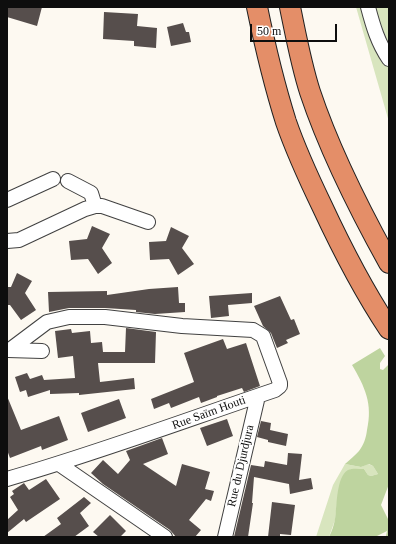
<!DOCTYPE html>
<meta charset="utf-8">
<style>
body{margin:0}
#map{position:relative;width:396px;height:544px;overflow:hidden;background:#fdf9f1;font-family:Georgia,serif}
canvas{display:block}
.frame{position:absolute;inset:0;border:8px solid #0e0e0e;pointer-events:none}
.scale{position:absolute;left:250px;top:24px;width:87px;height:18px;box-sizing:border-box;border:2px solid #0e0e0e;border-top:0;padding-left:5px;font-size:12px;line-height:14px;white-space:nowrap;color:#0e0e0e;-webkit-text-stroke:3px #fff;paint-order:stroke}
</style>
<div id="map">
<canvas width="396" height="544"></canvas>
<div class="frame"></div>
<div class="scale">50 m</div>
</div>
<script>
const ctx = document.querySelector('canvas').getContext('2d');
ctx.lineJoin = 'round';
function fill(path, color) {
  ctx.fillStyle = color;
  ctx.fill(path, 'evenodd');
}
function strokePath(path, color, width, dash) {
  ctx.strokeStyle = color;
  ctx.lineWidth = width;
  ctx.lineCap = dash ? 'butt' : 'round';
  ctx.setLineDash(dash || []);
  ctx.stroke(path);
}
function label(font, color, halo, rows, align = 'center') {
  ctx.font = font + ' Georgia,serif';
  ctx.lineWidth = 4;
  ctx.setLineDash([]);
  ctx.textBaseline = 'middle';
  ctx.strokeStyle = halo;
  ctx.fillStyle = color;
  for (const [text, x, y, turn = 0] of rows) {
    ctx.save();
    ctx.translate(x, y);
    ctx.rotate((+turn || 0) * Math.PI / 180);
    ctx.textAlign = isNaN(turn) ? turn : align;
    if (halo) ctx.strokeText(text, 0, 0);
    ctx.fillText(text, 0, 0);
    ctx.restore();
  }
}
fill(new Path2D(`
 M356 7H389V122Z
 M345 464 361 467 368 464 373 466 378 474 371 476 368 475 364 469H351L337 502 335 520 329 537H316L333 485Z`), '#d8e5be');
fill(new Path2D(`
 M380 348 385 356 380 363V369L383 370 389 364V484L381 505 389 521V537L386 536 387 531 375 537H329C332 531 334 525 335 519 337 506 336 477 348 470 352 468 359 469 364 469L368 475 371 476 378 474 373 466 369 464 361 467 345 464C350 460 355 455 359 451 364 444 366 438 367 430 373 404 365 387 352 365Z`), '#bed49f');
fill(new Path2D(`
 M7 7H42L37 26 7 17Z
 M104 12 138 14 137 26 157 28 156 48 134 46V41L103 39Z
 M183 23 186 32H189L191 42 171 46 167 27Z
 M92 226 110 234 102 248 112 263 98 274 88 259 71 260 69 241 87 239Z
 M171 227 189 236 182 248 194 264 178 275 169 259 150 260 149 242 166 241Z
 M17 273 32 281 25 293 36 310 21 320 10 305H7V287H11Z
 M178 287 179 303H185V312L155 314 136 312V310L105 308H69L49 312 48 292 107 291V295L149 289Z
 M252 293V303L228 305 229 316 211 318 209 296Z
 M280 296 291 320 294 319 300 334 286 340 288 343 277 348 271 333 263 326 254 306Z
 M126 328 156 332 155 363H98L100 382 134 378 135 389 79 395V393L50 394V390L28 397 26 390 20 392 15 377 27 373 30 379 42 375 44 380 75 378 73 356 58 358 55 331 71 329 72 333 90 331 91 343 102 342 103 352H125Z
 M223 339 227 349 246 343 260 386 244 392 242 388 217 396V397L201 403 199 397 171 408 169 403 154 409 151 399 194 382 184 353Z
 M7 396 21 430 59 416 68 440 42 450 41 446 10 458 7 450Z
 M119 399 126 418 88 432 81 413Z
 M227 419 233 436 207 446 200 428Z
 M261 421 271 423 270 430 288 434 286 446 268 442V440L257 437Z
 M162 438 168 454 143 464 176 486 182 464 210 472 205 489 214 491 211 501 206 499 189 520 201 530 195 537H176L170 530 103 484 91 473 103 460 118 474 130 460 126 451Z
 M288 453 302 454 299 480 311 478 313 489 290 494 289 484 254 477 252 503H253L248 537H234L251 465 264 467 265 461 287 465Z
 M46 479 60 499 26 522 24 519 7 533V520L18 510 10 497 14 494 12 491 24 483 29 490Z
 M84 497 91 503 80 513 89 526 74 537H43L61 524 57 518Z
 M272 502 295 505 291 535 280 534V537H268Z
 M110 515 126 531 120 537H99L93 532Z`), '#564e4c');
const minor = new Path2D(`
 M368 7C373 26 378 43 389 59
 M68 181 91 193 95 206
 M7 200 53 179
 M7 241 19 240 85 209 95 206H102L148 222
 M8 350 42 351
 M59 464 165 537
 M7 479C98 453 186 420 275 390L280 386V383L263 336 253 330 182 326 105 317H69L47 322 11 349
 M225 537 258 396`);
const highway = new Path2D(`
 M257 7C265 46 274 84 286 122 296 151 309 179 322 206 342 249 363 290 389 329
 M290 7C296 36 301 64 310 92 330 152 359 209 389 263`);
strokePath(minor, '#414141', 16);
strokePath(highway, '#1f1f1f', 22);
strokePath(minor, '#fff', 14);
strokePath(highway, '#e48e68', 20);
label('12px', '#0e0e0e', '#fff', [
 ["Rue Saïm Houti",209,413,-20],
 ["Rue du Djurdjura",241,466,-77]
]);
</script>
